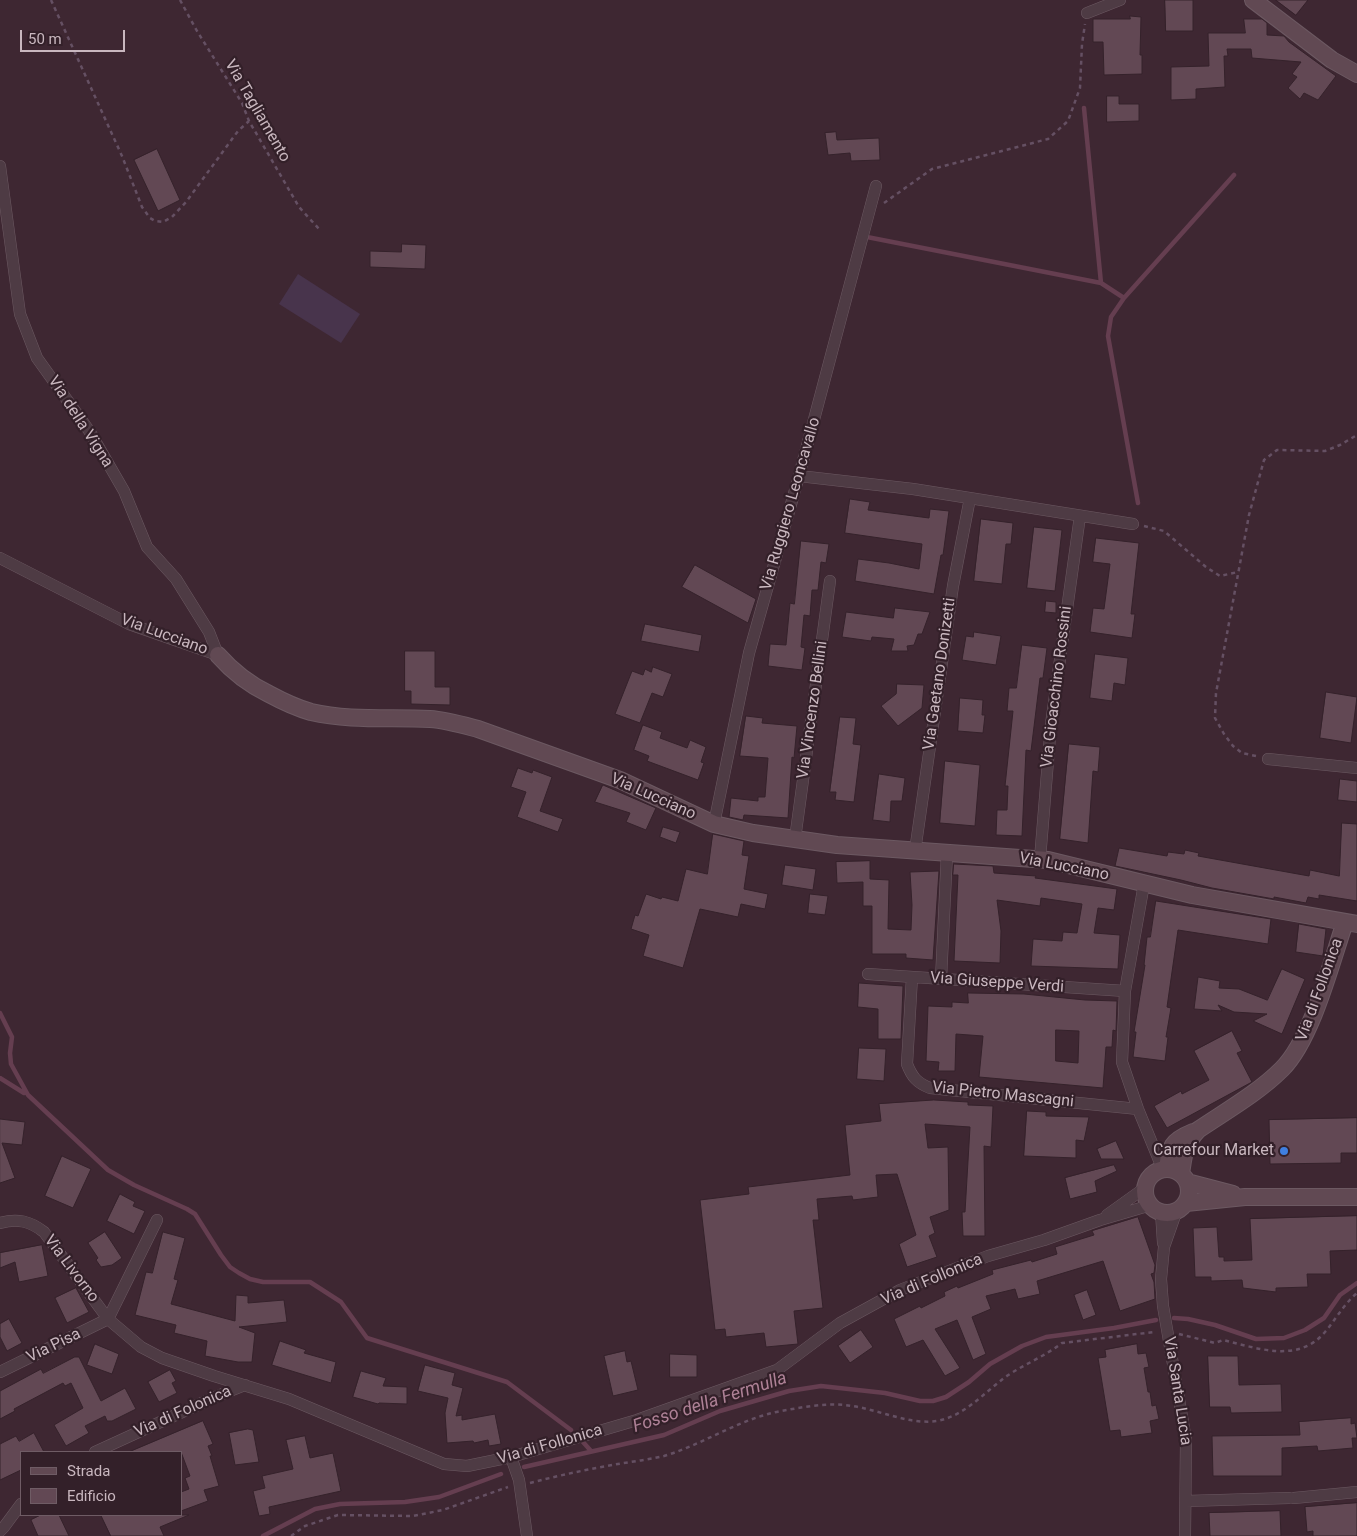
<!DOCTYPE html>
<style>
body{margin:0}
#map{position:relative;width:1357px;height:1536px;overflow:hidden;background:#3e2732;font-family:Roboto,sans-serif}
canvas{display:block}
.legend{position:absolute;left:20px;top:1451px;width:162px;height:65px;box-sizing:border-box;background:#332029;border:1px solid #6f5c65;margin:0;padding:6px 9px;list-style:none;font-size:15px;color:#c9b7bf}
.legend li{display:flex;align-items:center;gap:10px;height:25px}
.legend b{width:25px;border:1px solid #6f5c65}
.scale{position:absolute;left:20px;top:30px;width:105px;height:22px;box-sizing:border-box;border:2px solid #c9b7bf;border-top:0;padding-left:6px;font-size:15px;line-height:18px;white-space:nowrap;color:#c9b7bf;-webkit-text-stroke:4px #332029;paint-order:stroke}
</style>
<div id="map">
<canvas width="1357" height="1536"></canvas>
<ul class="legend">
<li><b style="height:6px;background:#614953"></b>Strada</li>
<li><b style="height:14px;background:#624854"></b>Edificio</li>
</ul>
<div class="scale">50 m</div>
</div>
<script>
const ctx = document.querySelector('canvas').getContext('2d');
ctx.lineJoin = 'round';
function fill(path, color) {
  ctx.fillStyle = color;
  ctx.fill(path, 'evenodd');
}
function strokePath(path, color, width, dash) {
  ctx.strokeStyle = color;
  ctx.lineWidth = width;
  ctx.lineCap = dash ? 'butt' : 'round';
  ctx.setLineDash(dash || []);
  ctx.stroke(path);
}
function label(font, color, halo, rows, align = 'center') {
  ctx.font = font + ' Roboto,sans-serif';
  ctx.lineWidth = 4.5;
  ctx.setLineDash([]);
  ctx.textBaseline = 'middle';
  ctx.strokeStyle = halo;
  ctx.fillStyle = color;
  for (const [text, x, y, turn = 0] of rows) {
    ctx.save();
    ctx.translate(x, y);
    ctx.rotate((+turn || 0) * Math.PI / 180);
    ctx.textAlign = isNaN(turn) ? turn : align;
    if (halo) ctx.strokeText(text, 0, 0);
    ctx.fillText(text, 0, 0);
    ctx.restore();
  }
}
fill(new Path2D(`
 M298 274 360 314 341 343 279 304Z`), '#48344c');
strokePath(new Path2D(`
 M1084 108 1101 283
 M867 237 1101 283 1124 298
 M1138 503 1108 336 1111 317 1124 298 1234 175
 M0 1013 12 1037 10 1053 11 1064 28 1095 108 1170 134 1185 187 1209 195 1214 221 1255 230 1267 239 1273 250 1279 263 1282H310L341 1302 367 1338 507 1382 571 1430
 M0 1078 24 1093
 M1174 1318 1188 1319 1215 1325 1256 1339 1284 1338 1305 1330 1324 1318 1340 1295 1357 1283
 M583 1442 591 1451
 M524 1467 664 1435 720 1411 789 1391 821 1386 885 1393 920 1401H933L946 1397 969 1382 990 1364 1022 1346 1046 1337 1114 1328 1156 1320
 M263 1536 315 1509 340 1504 405 1502 439 1497 501 1474`), '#653e50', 4.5);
const building = new Path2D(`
 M1165 0H1193V31H1166Z
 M1276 0H1308L1296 15Z
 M1130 16 1141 17 1140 55H1142V74L1104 75 1103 42H1093V19H1130Z
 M1244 19H1262L1267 23V35L1284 36 1289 42 1336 76 1318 100 1304 93 1300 99 1288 88 1297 77 1292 74 1301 62 1252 58 1251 49H1227L1228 56H1224L1225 87 1196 89V99L1171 100V67L1209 66 1208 33H1245Z
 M1107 96H1119V104H1139V121L1107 122Z
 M836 132 837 140 879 138 880 160 851 161 850 153 828 155 825 133Z
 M157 149 180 200 158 211 134 160Z
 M402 244 426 245 425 269 370 267V251L401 252Z
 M850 499 870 502 868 510 929 518 930 509 949 511 943 555H941L934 594 855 581 858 559 889 563 919 569 922 544 845 533Z
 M981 519 1013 523 1011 544H1006L1002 584 974 581Z
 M1034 527 1062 530 1055 591 1027 588Z
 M1096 538 1139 543 1131 614H1135L1132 638 1090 632 1093 608 1104 609 1110 564 1093 562Z
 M801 541 829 544 826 563 821 562 818 590H812L810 616 804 615 801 647 805 648 802 670 768 666 770 644 786 645 790 603 794 604Z
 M695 565 756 599 748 623 682 587Z
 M1046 601 1056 602V613L1045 612Z
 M895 608 930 612 922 634H918L914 645 907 646 908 651H891L894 639 872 637 871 641 842 637 846 612 893 618Z
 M645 624 702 635 699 652 641 641Z
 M974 632 1001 636 996 665 962 660 966 636 973 637Z
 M1022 645 1047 648 1043 678H1040L1031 751 1026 750 1022 836 996 835 997 810H1007L1008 786H1005L1013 711H1007L1009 688H1016Z
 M405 651H435V687H450V705L411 704V691H405Z
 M1095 654 1128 658 1125 685 1114 683 1112 701 1090 698Z
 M653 667 672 674 663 697 652 693 640 723 615 714 632 671 643 675 645 669 651 672Z
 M897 684 924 685 922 708 898 726 881 706 896 694Z
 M1326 692 1357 697 1351 743 1320 738Z
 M960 698 983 700 982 715H985L983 733 958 731Z
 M746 716 763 718 762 723 797 726 794 758 792 757 788 818 744 815 743 820 729 817 731 798 758 801V797H765L768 758 740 756Z
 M840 717 856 718 853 744 861 745 854 802 835 800 836 792H830Z
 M643 725 662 732 660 738 687 748 690 740 706 747 701 762 704 763 698 780 647 761 649 756 634 750Z
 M1069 744 1100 747 1098 772 1093 771 1088 843 1060 839Z
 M945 761 980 765 975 826 940 823Z
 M518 768 532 773 533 770 552 777 540 811 563 819 558 832 517 817 526 792 511 787Z
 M879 774 905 778 902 801H891L890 822 873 820Z
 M1340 779 1357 781V802L1338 800Z
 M603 785 656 808 646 830 626 822 630 813 595 802Z
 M1342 823 1357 824V901L1319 895V899L1308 897 1306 903 1274 897V899L1212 888 1181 880 1115 866 1119 848 1167 856 1168 852 1184 854 1185 850 1199 853 1198 856 1309 876 1310 870 1339 876Z
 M663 827 680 832 676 843 660 837Z
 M713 834 744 841 742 855 749 856 744 889 768 894 765 909 741 904 738 917 700 909 683 968 643 956 649 935 631 929 635 915 638 916 646 894 661 899 662 897 678 901 686 869 707 874Z
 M870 861V879L889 880 888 929 911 930 912 905 910 872 939 871 933 960 906 958V954H872V906H863V882L837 883 836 862Z
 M954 864 993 866 994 873 1036 876 1035 878 1117 889 1114 910 1098 908 1094 933 1120 935 1118 969 1031 966 1033 939 1062 941 1063 932 1077 933 1082 904 1041 898 1040 906 997 900 1001 931 1000 963 954 961 958 875H953Z
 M785 865 816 869 813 890 782 885Z
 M810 894 828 896 825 915 808 913Z
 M1156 901 1271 919 1268 944 1178 930 1167 1007 1171 1008 1166 1037H1168L1165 1061 1133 1057 1136 1032H1134L1145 965H1144L1147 937H1150Z
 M1299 924 1326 929 1323 956 1296 952Z
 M1282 969 1305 979 1282 1034 1253 1021 1267 1014 1234 1012 1218 1005 1222 1011 1194 1009 1198 977 1220 981 1219 988 1239 989 1267 1000Z
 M859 983 903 986 901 1039H878V1009L858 1007Z
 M968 993 1024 994 1085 1000 1117 1001 1116 1031 1113 1030 1112 1047H1106L1103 1088 979 1077 983 1036 956 1034 955 1071H938L939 1062 926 1061 928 1006 952 1007V1002L968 1003ZM1056 1030 1079 1031 1078 1063 1056 1061Z
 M1232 1031 1242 1051 1237 1053 1252 1082 1167 1128 1154 1106 1181 1091 1182 1094 1209 1080 1194 1051Z
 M859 1048 886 1049 884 1081 857 1079Z
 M934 1100 968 1102V1105L993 1106 991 1147 984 1146 985 1236H963L962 1212H965L970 1127 925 1124 928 1148 948 1147 949 1210 930 1217 935 1233 929 1236 937 1257 907 1267 899 1244 916 1235 897 1174 876 1175 878 1197 853 1200 852 1196 817 1199 819 1220H813L823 1308 794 1311 798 1344 766 1347 764 1333 726 1337 725 1329 715 1330 700 1200 749 1194 748 1187 850 1175 845 1125 881 1121 879 1104Z
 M1027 1111 1046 1112V1116L1089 1117 1084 1141 1076 1140V1158L1024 1156Z
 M1357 1118V1153H1341V1163L1270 1164 1269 1120Z
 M0 1119 25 1122 22 1145 2 1143 15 1178 0 1183Z
 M1116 1141 1124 1159H1101L1097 1149Z
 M62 1156 91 1169 73 1208 45 1196Z
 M1114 1165 1117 1171 1095 1181 1097 1192 1070 1199 1065 1178Z
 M120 1194 135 1202 133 1206 145 1211 134 1234 107 1221Z
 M1357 1216V1250L1330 1251 1331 1274H1307L1308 1287 1276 1288V1292L1243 1288 1242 1280 1211 1281V1277H1195L1193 1228 1217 1227 1219 1257H1224V1261L1252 1260 1250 1219Z
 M1138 1217 1155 1265 1154 1273 1151 1274 1154 1282 1155 1299 1120 1311 1103 1261 1037 1281 1040 1294 1018 1299 1015 1289 986 1296 991 1309 972 1317 986 1354 973 1360 957 1320 935 1329 960 1368 945 1376 923 1340 906 1347 894 1319 920 1306 921 1308 945 1296 944 1292 957 1286 958 1288 993 1274 992 1270 1031 1260 1032 1262 1057 1254 1055 1247 1094 1235 1092 1231Z
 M105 1232 122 1258 112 1265 101 1267 96 1260 98 1258 88 1243Z
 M163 1232 185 1238 174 1279 178 1280 171 1304 235 1321 236 1295 248 1296V1303L284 1300 287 1322 239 1327 255 1333 252 1362H238L205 1356 207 1341 174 1333 176 1325 135 1315 146 1272 152 1273Z
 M42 1245 48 1276 19 1282 15 1262 0 1268V1253Z
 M76 1288 89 1312 67 1323 55 1298Z
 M1087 1290 1096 1315 1083 1320 1074 1295Z
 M9 1319 22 1343 7 1351 0 1337V1324Z
 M861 1330 873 1347 850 1363 838 1346Z
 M280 1341 306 1350 304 1353 336 1362 331 1383 272 1365Z
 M95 1344 119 1354 112 1374 87 1365Z
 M1137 1344 1138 1354 1146 1353 1149 1367 1144 1368 1148 1392H1150L1152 1406 1156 1405 1159 1419 1150 1421 1152 1433 1121 1437 1120 1430 1110 1431 1098 1358 1106 1357 1105 1350Z
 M625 1351 627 1362 631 1361 638 1390 613 1396 604 1356Z
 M670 1354 697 1355V1377H670Z
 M1208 1356H1238L1239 1385 1281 1384 1282 1412 1231 1413 1230 1407H1210Z
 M75 1357H79L101 1401 125 1388 136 1409 112 1421H107L105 1416 85 1426 89 1433 66 1446 54 1425 83 1408 71 1383 65 1386 63 1383 14 1409 15 1411 0 1419V1391L41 1369 43 1373Z
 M425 1365 455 1373 452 1385 463 1388 456 1416 462 1415V1420L495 1414 501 1444 489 1446 488 1440 474 1443 473 1441 447 1443 445 1413 448 1398 418 1391Z
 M170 1370 176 1381 172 1383 177 1393 159 1402 148 1382Z
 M361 1371 386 1378 383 1386 407 1387V1404L379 1403 378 1404 353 1397Z
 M1351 1418V1424L1355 1423 1357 1438H1352L1353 1448 1318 1451 1317 1446 1282 1448V1476H1213L1212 1436 1300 1435 1299 1422Z
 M203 1421 213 1444 208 1446 212 1456H210L219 1486 204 1490 208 1501 181 1511V1492L189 1489 185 1478 190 1476 181 1452H129Z
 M248 1429 253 1430 259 1462 235 1465 229 1433Z
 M34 1433 44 1452H21V1470L0 1480V1444L16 1436 19 1441Z
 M305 1436 310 1458 333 1453 341 1491 269 1507 270 1514 259 1516 253 1491 265 1488 262 1476 293 1469 286 1440Z
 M1357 1503V1536H1313V1531L1307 1532 1305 1507Z
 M1280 1511 1281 1536H1210L1209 1513Z
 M41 1515H59L69 1536H38L31 1520Z
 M101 1515H189L160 1527 164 1536H111Z`);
fill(building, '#624854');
strokePath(building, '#35222b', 1);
const street = new Path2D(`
 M1087 13 1120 0
 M0 166 20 314 37 358 90 432 124 491 147 547 176 579 209 632 218 655
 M799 476 913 489 1133 524
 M0 558 129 624 218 655
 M1268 759 1357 768
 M714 824 749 653 799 476 876 186
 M795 839 830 581
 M915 851 953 586 970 498
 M1040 859 1051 724 1080 516
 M1144 884 1125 991 1122 1062 1138 1109 1163 1170
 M868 974 1125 991
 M912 977 907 1064C912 1077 917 1083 930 1088L1138 1109
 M941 979 947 853
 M1177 1210 1164 1247 1161 1279 1163 1306 1186 1440 1185 1536
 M1161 1212 1163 1243
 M1107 1215 1146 1187
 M0 1223C17 1218 30 1221 44 1232L108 1319 141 1347 162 1358 214 1376 289 1399 444 1464 467 1466 511 1457 637 1420 777 1370 840 1323 900 1290 988 1256 1044 1240 1100 1220 1151 1205
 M108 1319 157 1220
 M0 1372 108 1319
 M95 1452 215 1397 245 1385
 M511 1457 519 1480 527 1536
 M1294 1498 1357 1492
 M1186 1501 1289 1498
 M0 1531 4 1527 21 1504`);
const secondary = new Path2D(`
 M1253 0 1332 60 1357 74
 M218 655C233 672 248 684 269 694 282 701 297 708 311 712 350 721 390 717 430 719 446 720 463 725 478 729L620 780 714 824 753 833 837 845 1048 860 1192 895 1357 924
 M1167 1169C1170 1146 1171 1141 1193 1132
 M1145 1191a22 22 0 1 1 44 0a22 22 0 1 1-44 0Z
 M1181 1174C1184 1154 1184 1145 1198 1130 1226 1111 1258 1093 1282 1069 1312 1039 1331 963 1345 922
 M1187 1182 1233 1194
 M1186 1203 1245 1197H1357`);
strokePath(street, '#6c5962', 12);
strokePath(secondary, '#6c5962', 18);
strokePath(new Path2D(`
 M51 0 122 156 142 207 150 218 155 221 163 222 172 217 186 202 238 131 249 121
 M180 0 197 31 242 103 249 121 299 207 319 229
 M884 203 932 169 1048 139 1068 121 1080 88 1082 44 1085 24
 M1144 526 1164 531 1206 567 1220 576 1238 572
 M1256 756 1242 753 1233 746 1224 734 1215 718 1216 693 1249 515 1264 460 1277 450 1325 451 1340 445 1357 435
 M1179 1334 1215 1343 1223 1340C1257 1348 1298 1364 1325 1332 1336 1319 1344 1304 1357 1293
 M530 1483C557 1476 584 1470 612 1465 629 1462 647 1460 664 1456 704 1444 739 1419 781 1411 804 1407 828 1402 852 1406 880 1410 909 1425 937 1421 964 1416 983 1394 1004 1378 1022 1365 1044 1357 1062 1343L1154 1332
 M291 1536 305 1526 338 1515 413 1516 443 1510 508 1487`), '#655063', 2.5, [4, 4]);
strokePath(street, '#4e3b44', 11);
strokePath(secondary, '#614953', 16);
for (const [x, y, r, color] of [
 [1284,1151,5,"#3f7fe0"]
]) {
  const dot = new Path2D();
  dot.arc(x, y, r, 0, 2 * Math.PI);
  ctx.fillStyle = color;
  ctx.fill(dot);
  strokePath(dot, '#332029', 2);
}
label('16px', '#c9b7bf', '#332029', [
 ["Via Tagliamento",257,111,60],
 ["Via della Vigna",80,422,57],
 ["Via Ruggiero Leoncavallo",791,504,-74],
 ["Via Lucciano",164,635,20],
 ["Via Gaetano Donizetti",940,674,-82],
 ["Via Gioacchino Rossini",1057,687,-83],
 ["Via Vincenzo Bellini",813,710,-82],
 ["Via Lucciano",653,797,24],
 ["Via Lucciano",1064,867,11],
 ["Via Giuseppe Verdi",997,983,4],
 ["Via di Follonica",1320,990,-70],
 ["Via Pietro Mascagni",1003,1095,6],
 ["Via Livorno",71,1269,53],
 ["Via di Follonica",932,1280,-23],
 ["Via Pisa",54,1346,-26],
 ["Via Santa Lucia",1177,1391,81],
 ["Via di Folonica",183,1412,-24],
 ["Via di Follonica",550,1445,-16]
]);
label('16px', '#c9b7bf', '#332029', [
 ["Carrefour Market",1274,1151]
], 'right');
label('italic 18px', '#ae8196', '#332029', [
 ["Fosso della Fermulla",710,1403,-18]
]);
</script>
